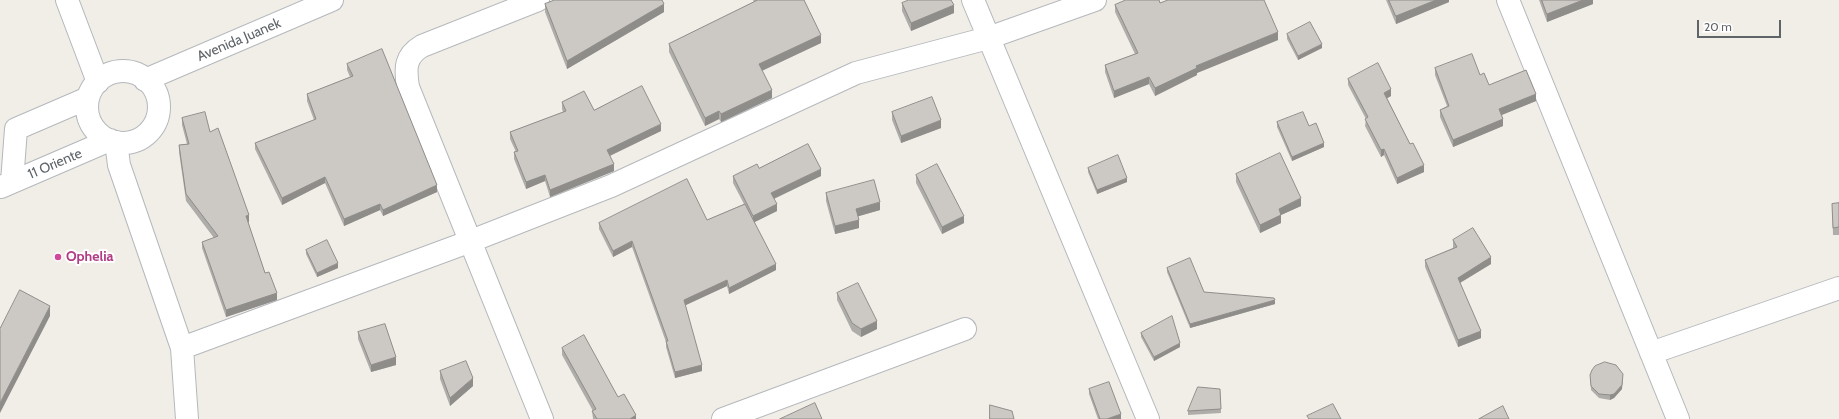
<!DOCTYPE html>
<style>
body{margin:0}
#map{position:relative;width:1839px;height:419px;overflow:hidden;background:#f1eee8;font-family:Cabin,sans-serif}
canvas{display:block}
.scale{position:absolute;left:1697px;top:20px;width:84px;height:18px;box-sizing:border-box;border:2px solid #5f6468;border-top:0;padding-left:5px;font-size:12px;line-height:14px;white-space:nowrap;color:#5f6468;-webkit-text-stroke:3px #fff;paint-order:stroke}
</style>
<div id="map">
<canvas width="1839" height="419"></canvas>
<div class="scale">20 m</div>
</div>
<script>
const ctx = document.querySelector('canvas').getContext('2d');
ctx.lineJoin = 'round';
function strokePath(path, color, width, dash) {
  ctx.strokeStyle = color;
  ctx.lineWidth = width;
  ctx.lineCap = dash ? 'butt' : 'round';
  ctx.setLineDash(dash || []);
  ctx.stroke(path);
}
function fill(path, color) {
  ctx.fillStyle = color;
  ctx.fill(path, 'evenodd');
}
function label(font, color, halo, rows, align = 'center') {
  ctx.font = font + ' Cabin,sans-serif';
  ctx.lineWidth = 4;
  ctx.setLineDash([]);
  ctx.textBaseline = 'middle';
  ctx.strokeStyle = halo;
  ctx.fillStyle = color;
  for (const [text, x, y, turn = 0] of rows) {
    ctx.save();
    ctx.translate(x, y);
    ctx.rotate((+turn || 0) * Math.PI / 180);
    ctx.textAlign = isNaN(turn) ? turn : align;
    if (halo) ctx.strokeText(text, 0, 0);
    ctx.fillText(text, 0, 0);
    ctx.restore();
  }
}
const street = new Path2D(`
 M538 0 422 46C405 56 405 68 408 87L542 419
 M973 0 1148 419
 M1508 0 1678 419
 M116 142 119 165 182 348 187 419
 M182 348 471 241 611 186 856 73 988 38 1095 0
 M1651 353 1839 288
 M723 419 965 329`);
const secondary = new Path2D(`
 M67 0 98 82
 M87 107a36 36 0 1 1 72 0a36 36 0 1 1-72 0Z
 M145 80 332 0
 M12 182 16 129 88 98
 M1 187 110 140`);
strokePath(street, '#b5b8bc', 24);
strokePath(secondary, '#b4b8bc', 24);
strokePath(street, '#fff', 22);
strokePath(secondary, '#fff', 22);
fill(new Path2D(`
 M753 0H804L821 43 762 71 772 98 721 122 719 119 705 126 669 52V44L754 2Z
 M1386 0H1449V2L1396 24Z
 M1539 0H1593V4L1547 22Z
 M902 3 954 13 911 31 902 11Z
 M1160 3 1278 40 1197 73V75L1155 96 1149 84 1114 98 1105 72V65L1135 54 1115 12V5Z
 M545 4 664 12 567 69 545 12Z
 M1287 34 1322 48 1298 60 1287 39Z
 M347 64 437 192 383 216 380 210 344 226 325 183 282 205 255 149V143L314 120 307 101V94L350 77 347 70Z
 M1435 68 1480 75 1489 85 1536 101 1502 115 1503 126 1453 147 1440 117V110L1447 106 1435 75Z
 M1348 79 1391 96 1387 98 1424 172 1397 184 1384 155 1381 157 1365 126 1366 119 1348 85Z
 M562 102 594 110 661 131 610 156 614 171 550 197 545 181 526 189 514 159V152H516L510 139V132L563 112 562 109Z
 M892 112 941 128 901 143 892 120Z
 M182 118 210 132 249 222H248L265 273 277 300 226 317 202 248V242L214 238 186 201 179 152V145L187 144 182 125Z
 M1277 122 1309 126 1324 147 1292 161 1277 127Z
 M1088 168 1127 182 1097 194 1088 172Z
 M1236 174 1301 206 1281 215V223L1260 233 1236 182Z
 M916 175 964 223 942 234 916 183Z
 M733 176H821L774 199 777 211 754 222 776 270 729 294 727 286 685 305 702 371 675 378 666 347V342L632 247 613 257 599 229V223L707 220 744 204 733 183Z
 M826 193 880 210 858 216 859 228 835 234 826 201Z
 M1839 203V235H1833L1832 204Z
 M1453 240 1491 264 1460 283 1481 338 1458 347 1425 267V260L1453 248Z
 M306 250 338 268 317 277 306 254Z
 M1167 268 1204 292 1275 304 1190 328 1167 272Z
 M837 293 877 329 861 337 852 331 837 300Z
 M358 332 396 365 371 372 358 339Z
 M1141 333 1180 347 1154 361 1141 337Z
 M562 348 618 397 636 419H593L592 411H593L562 355Z
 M440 371 473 386 450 406 440 379Z
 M1590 375 1622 389 1614 398 1610 400 1599 398 1591 390Z
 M1089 389 1121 419H1098L1089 394Z
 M1220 389 1221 413 1188 415V411Z`), '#afada9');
fill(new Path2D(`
 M1436 0H1449V2L1396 24V16Z
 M1583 0H1593V4L1547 22V14Z
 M664 4V12L567 69V61Z
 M954 5V13L911 31V23Z
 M1278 32V40L1197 73V75L1155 96V88L1196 66Z
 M821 35V43L759 72V64Z
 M1322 44V48L1298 60V56Z
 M1149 77V84L1114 98V91Z
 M1391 89V96L1384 100V93Z
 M772 90V98L721 122V114Z
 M1536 94V101L1499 116V109Z
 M719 111V119L705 126V118Z
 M1503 119V126L1453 147V140Z
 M941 120V128L901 143V136Z
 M661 124V131L607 157V150Z
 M1324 143V147L1292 161V157Z
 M1384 149V155L1381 157V150Z
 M614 164V171L550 197V190Z
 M1424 165V172L1397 184V178Z
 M821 169V176L771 200V193Z
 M545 175V181L526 189V182Z
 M325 177V183L282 205V198Z
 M1127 178V182L1097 194V190Z
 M437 185V192L383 216V210Z
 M1301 198V206L1281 215V223L1260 233V225L1279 209Z
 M880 202V210L856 217V209Z
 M380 204V210L344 226V219Z
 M777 204V211L753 223V216Z
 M249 215V222L246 223V216Z
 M964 216V223L942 234V227Z
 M859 220V228L835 234V226Z
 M632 241V247L613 257V251Z
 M1491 257V264L1458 284V278Z
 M338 263V268L317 277V273Z
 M776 264V270L729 294V288Z
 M727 280V286L684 306V300Z
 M277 293V300L226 317V310Z
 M1275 300V304L1190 328V324Z
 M50 306V316L0 413V403Z
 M877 321V329L861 337V329Z
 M1481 331V338L1458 347V340Z
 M1180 343V347L1154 361V357Z
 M396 357V365L371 372V365Z
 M702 365V371L675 378V372Z
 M473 378V386L450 406V398Z
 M1623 378 1622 389 1614 398 1610 400V395Z
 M1121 414V419H1107Z
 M636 415V419H630Z`), '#8f8d8a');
const building = new Path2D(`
 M555 0H662L664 4 567 61 545 4Z
 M758 0H804L821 35 759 64 772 90 721 114 719 111 705 118 669 44Z
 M909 0H951L954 5 911 23 902 3Z
 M1126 0H1159L1160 3 1168 0H1264L1278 32 1196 66 1197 68 1155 88 1149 77 1114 91 1105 65 1138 53 1115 5Z
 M1389 0H1436L1396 16Z
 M1542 0H1583L1547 14Z
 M1310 22 1322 44 1298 56 1287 34Z
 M382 49 437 185 383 210 380 204 344 219 325 177 282 198 255 143 316 119 307 94 353 76 347 64Z
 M1472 54 1480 75 1484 73 1489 85 1526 70 1536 94 1499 109 1503 119 1453 140 1440 110 1449 106 1435 68Z
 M1378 63 1391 89 1384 93 1410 144 1413 143 1424 165 1397 178 1384 149 1381 150 1365 119 1368 117 1348 79Z
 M642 86 661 124 607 150 614 164 550 190 545 175 526 182 514 152 518 151 510 132 566 111 562 102 584 91 594 110Z
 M932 97 941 120 901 136 892 112Z
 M205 112 210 132 218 128 249 215 246 216 265 273 269 272 277 293 226 310 202 242 218 236 186 194 179 145 189 144 182 118Z
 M1303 112 1309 126 1316 123 1324 143 1292 157 1277 122Z
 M808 144 821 169 771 193 777 204 753 216 733 176 757 164 759 168Z
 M1280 153 1301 198 1279 209 1281 215 1260 225 1236 174Z
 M1118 155 1127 178 1097 190 1088 168Z
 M937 164 964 216 942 227 916 175Z
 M687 179 707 220 745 204 776 264 729 288 727 280 684 300 702 365 675 372 666 341H668L632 241 613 251 599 223Z
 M874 180 880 202 856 209 859 220 835 226 826 193Z
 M1839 203V227L1833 228 1832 204Z
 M1473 228 1491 257 1458 278 1481 331 1458 340 1425 260 1457 247 1453 240Z
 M327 240 338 263 317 273 306 250Z
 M1190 258 1204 292 1274 298 1275 300 1190 324 1167 268Z
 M858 283 877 321 861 329 852 323 837 293Z
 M20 290 50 306 0 403V329Z
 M1172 316 1180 343 1154 357 1141 333Z
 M385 324 396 357 371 365 358 332Z
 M584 335 618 397 624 394 636 415 630 419H597L592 411 596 409 562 348Z
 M466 361 473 378 450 398 440 371Z
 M1605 362 1616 365 1623 374 1622 385 1614 394 1610 395 1599 394 1591 386 1590 375 1592 370 1595 366Z
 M1109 382 1121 414 1107 419H1100L1089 389Z
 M1198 387 1220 389 1221 409 1188 411Z
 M815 403 822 419H780Z
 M1333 404 1341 419H1309L1307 416Z
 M990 405 1012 411 1014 419H990Z
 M1503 406 1509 419H1479Z`);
fill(building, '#ccc9c5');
strokePath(building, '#8f8d8a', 1);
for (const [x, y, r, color] of [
 [58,257,4,"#d1479c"]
]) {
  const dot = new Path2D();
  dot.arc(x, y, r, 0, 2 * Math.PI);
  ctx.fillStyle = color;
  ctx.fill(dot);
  strokePath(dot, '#fff', 1.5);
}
label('14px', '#5f6468', '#fff', [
 ["Avenida Juanek",239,40,-23],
 ["11 Oriente",55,164,-23]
]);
label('bold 14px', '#b23c85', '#fff', [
 ["Ophelia",66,257]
], 'left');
</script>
